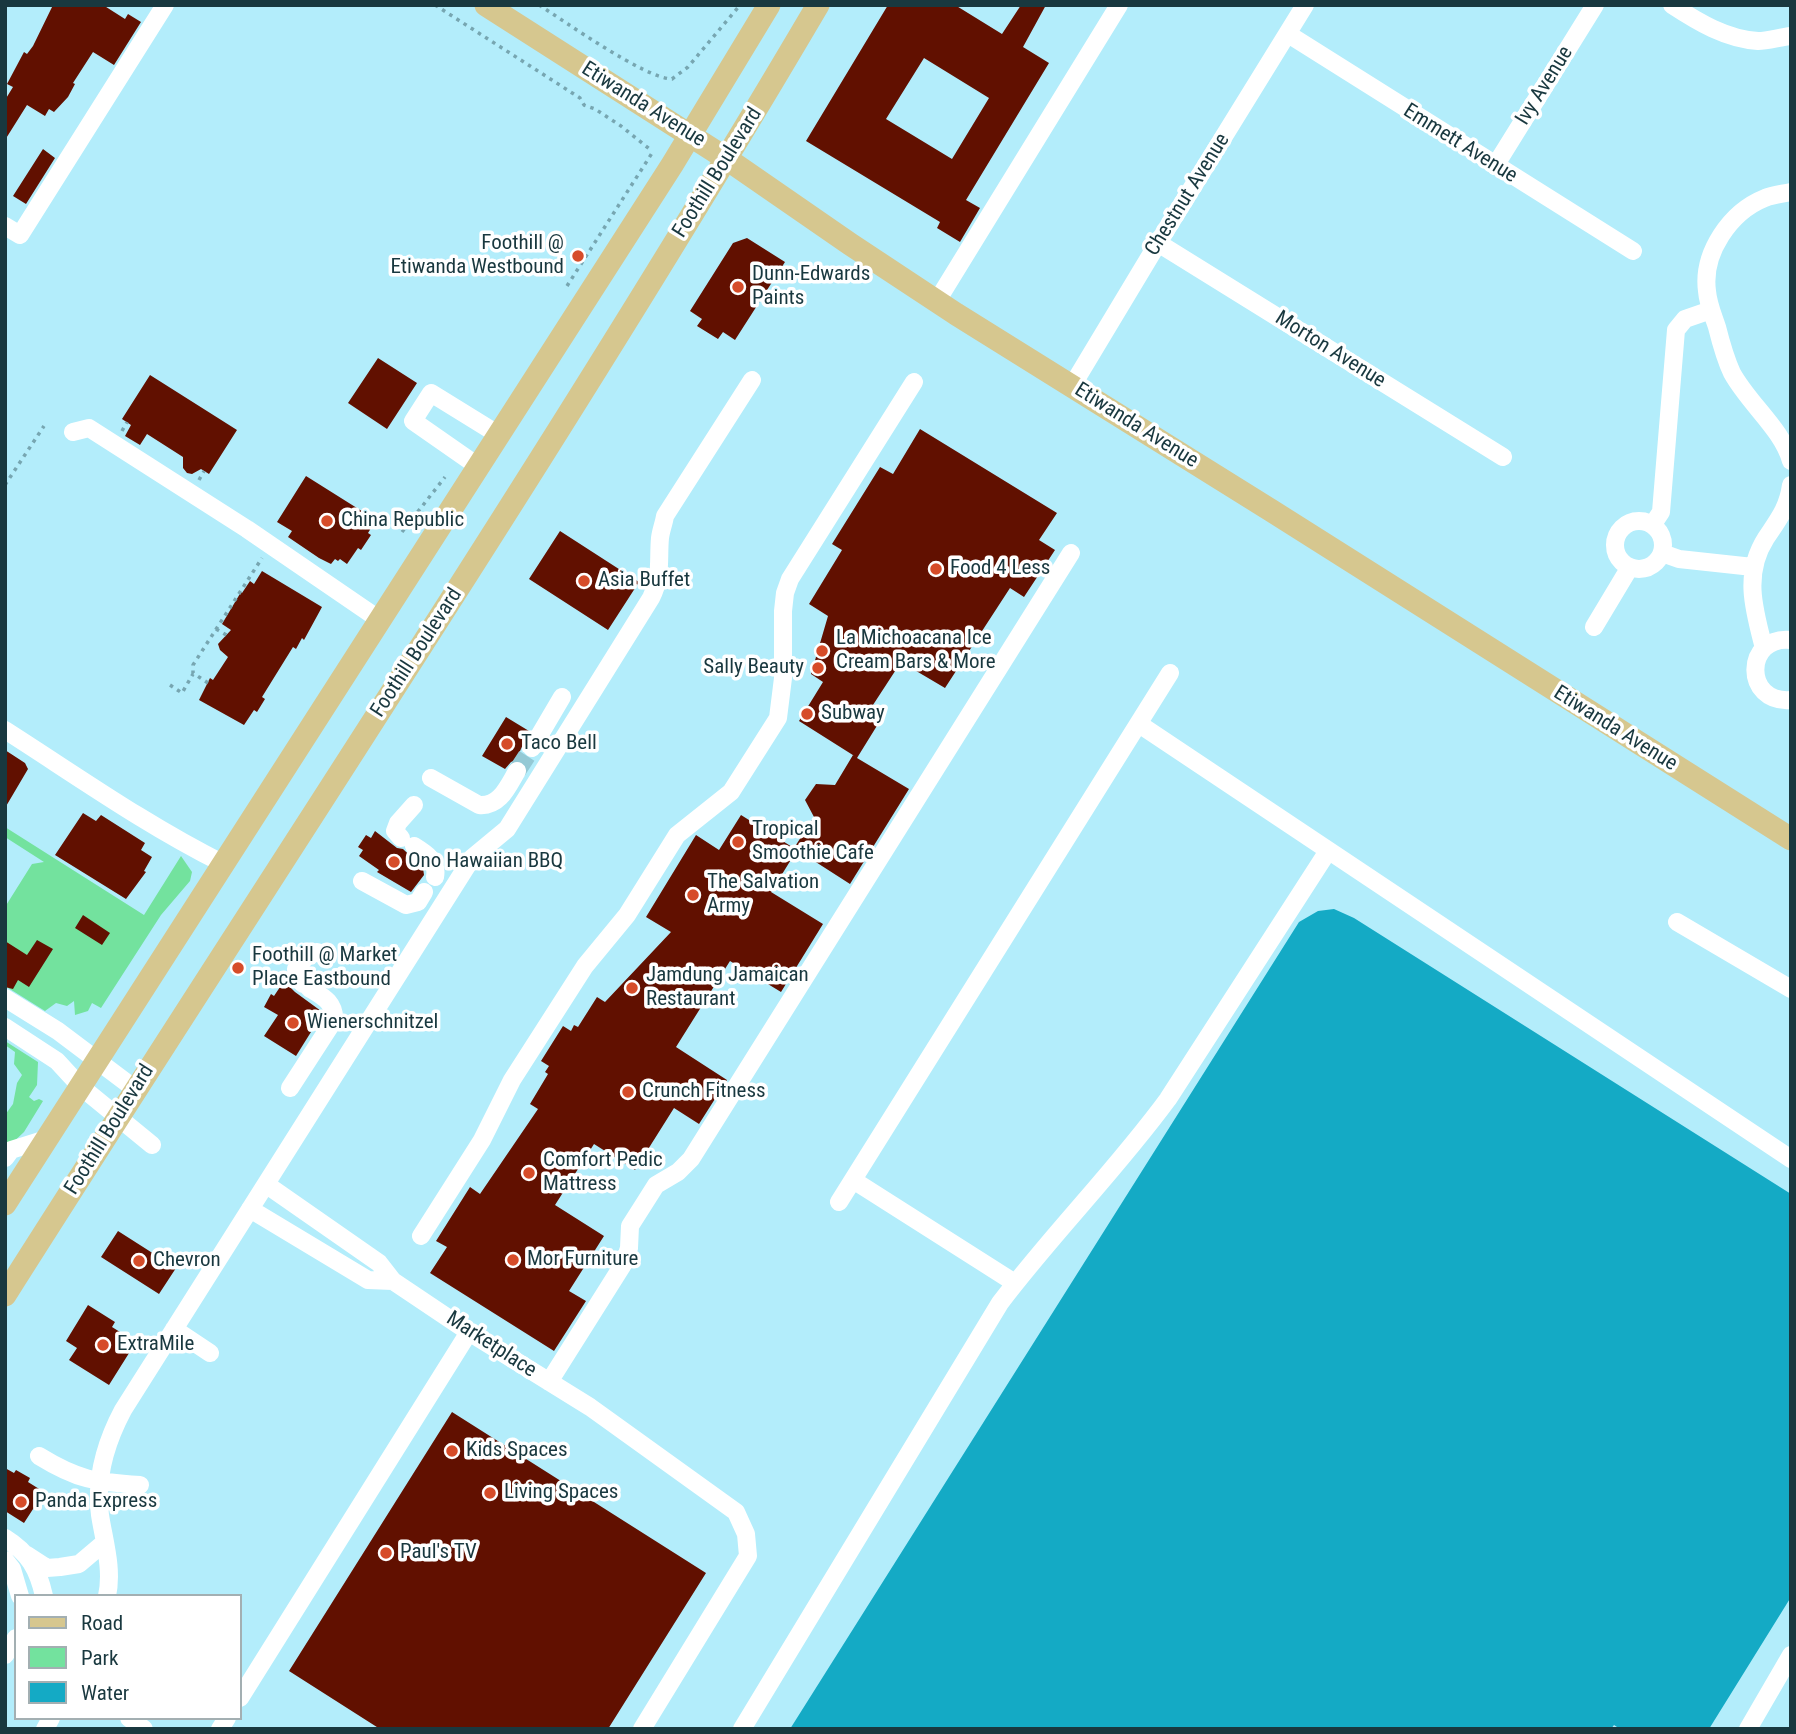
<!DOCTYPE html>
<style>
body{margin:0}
#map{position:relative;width:1796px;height:1734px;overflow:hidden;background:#b3edfb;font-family:"Roboto Condensed",sans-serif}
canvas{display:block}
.frame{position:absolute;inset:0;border:7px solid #19383f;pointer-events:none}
.legend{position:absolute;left:14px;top:1594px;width:228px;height:126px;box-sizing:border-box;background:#fff;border:2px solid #a3afb2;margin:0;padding:9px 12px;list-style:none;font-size:21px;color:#19383f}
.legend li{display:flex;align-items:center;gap:14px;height:35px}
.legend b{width:35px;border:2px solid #a3afb2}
</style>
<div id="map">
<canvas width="1796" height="1734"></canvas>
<div class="frame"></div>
<ul class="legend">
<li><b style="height:9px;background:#d6c78f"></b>Road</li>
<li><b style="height:19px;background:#73e29e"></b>Park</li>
<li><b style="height:19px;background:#14aac5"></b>Water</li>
</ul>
</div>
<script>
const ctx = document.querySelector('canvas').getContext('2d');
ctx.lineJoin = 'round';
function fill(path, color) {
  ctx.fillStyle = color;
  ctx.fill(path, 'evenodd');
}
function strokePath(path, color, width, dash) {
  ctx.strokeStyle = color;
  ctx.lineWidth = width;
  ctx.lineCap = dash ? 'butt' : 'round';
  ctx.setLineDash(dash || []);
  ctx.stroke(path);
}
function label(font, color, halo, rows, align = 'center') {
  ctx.font = font + ' "Roboto Condensed",sans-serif';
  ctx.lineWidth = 7;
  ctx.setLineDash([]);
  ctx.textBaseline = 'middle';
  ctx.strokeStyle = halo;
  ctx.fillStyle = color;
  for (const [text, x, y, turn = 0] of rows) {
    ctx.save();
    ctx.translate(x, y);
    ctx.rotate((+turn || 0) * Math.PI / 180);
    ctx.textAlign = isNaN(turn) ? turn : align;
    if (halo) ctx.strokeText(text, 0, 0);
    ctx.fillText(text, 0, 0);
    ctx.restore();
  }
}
fill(new Path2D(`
 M5 827 144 915 181 856 192 872 190 881 161 915 101 1008 92 1003 88 1011 75 1015 74 1001 67 1006 56 1003 45 1011 5 986V907L32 864 44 862 5 837Z
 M5 1041 38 1062 37 1085 29 1097 34 1101 39 1099 43 1101 24 1132 5 1150V1115L13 1104 17 1083 22 1075 14 1064 15 1052 5 1045Z`), '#73e29e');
fill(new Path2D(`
 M1334 909 1354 918 1791 1194V1597L1709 1729H1620L1614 1725 1611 1729H790L1299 922 1318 911Z`), '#14aac5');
fill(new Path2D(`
 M53 5H103L125 19 128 14 141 22 114 65 93 52 73 83 75 84 68 97 54 112 49 109 45 116 27 105 5 140V100L13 87 7 84 24 52 27 54 33 46Z
 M888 5H955L1002 34 1021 5H1046L1023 47 1049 63 966 200 980 208 960 242 937 228 940 222 806 141ZM924 58 989 98 952 159 886 119Z
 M43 149 55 158 26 204 13 196Z
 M747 238 785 262 735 340 723 332 718 339 697 326 702 319 690 311 733 243Z
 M378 358 417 383 387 429 348 403Z
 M150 375 237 430 209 474 201 469 192 474 187 473 183 468V457L147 434 140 445 125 436 131 425 122 419Z
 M920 429 1057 513 1039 540 1055 550 1024 597 1010 588 945 688 901 662 871 708 883 716 857 758 909 789 850 884 794 848 814 817 805 800 816 784 835 785 853 755 856 757 799 721 823 682 811 674 828 616 809 604 842 550 832 544 880 467 893 474Z
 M306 476 376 520 368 533 371 535 361 550 358 548 347 564 340 559 338 561 335 559 331 564 319 558 288 537 292 531 277 522Z
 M560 531 639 582 608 630 529 579Z
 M262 571 322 607 304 640 302 638 296 649 293 647 262 697 265 699 257 712 254 710 244 725 199 700 210 678 213 680 228 657 220 650 218 644 231 630 222 624 241 592 242 593 250 581 254 584Z
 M506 717 529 731 516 760 511 762 505 769 482 756Z
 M5 750 25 763 28 769 5 808Z
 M83 813 96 821 101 815 145 843 141 850 152 857 144 871 146 872 126 899 55 855Z
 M741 815 797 850 771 892 823 924 781 992 730 961 676 1047 727 1080 699 1124 674 1108 635 1170 594 1144 555 1205 604 1236 569 1291 586 1301 554 1351 430 1273 447 1247 436 1241 470 1187 480 1194 538 1109 530 1104 548 1074 545 1072 549 1066 541 1061 563 1026 571 1031 574 1025 578 1027 597 997 605 1002 671 932 646 917 696 835 719 850Z
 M375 831 397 848 403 849 423 868 424 875 411 892 377 872 379 870 359 856 363 850 358 847 366 835 371 838Z
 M83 915 110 933 102 945 75 928Z
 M37 940 53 949 29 987 18 980 13 989 5 987V941L27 955Z
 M284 981 295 992 321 1011 308 1031 311 1032 296 1056 264 1036 278 1015 264 1007 271 994 274 996Z
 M118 1231 176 1268 159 1294 101 1257Z
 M88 1305 115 1322 112 1327 136 1342 109 1385 69 1360 77 1348 66 1341Z
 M452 1412 706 1573 608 1729H380L289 1671Z
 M5 1468 14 1473 16 1470 30 1478 28 1482 44 1492 24 1523 5 1511Z`), '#611000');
strokePath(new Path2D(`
 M517 771 532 748`), '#94c9d5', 18, [18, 9]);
strokePath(new Path2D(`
 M435 5 580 98 584 105 595 109 621 126 652 151
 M539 5C566 22 644 78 672 79L688 67 740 5
 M567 286 654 150
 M122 431 127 422
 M199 480 204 471
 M5 485 44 426
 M402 532 445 477
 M216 629 228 636
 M208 683 193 673V665L262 558
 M170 685 182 693 193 674`), '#77a6b1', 3.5, [3.5, 5]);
strokePath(new Path2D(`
 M1672 5C1698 22 1726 39 1758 41 1768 41 1780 37 1791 36
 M1288 34 1633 251
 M1495 166 1595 5
 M1791 192C1782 194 1772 195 1765 198 1730 212 1702 253 1707 291 1708 304 1713 315 1717 327 1721 343 1725 358 1732 373 1749 404 1782 429 1791 461
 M5 226 20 235 165 5
 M1158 243 1503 457
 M937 301 1119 5
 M1072 386 1158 243 1305 5
 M73 432 89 428 247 529 380 620
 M479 467 413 421 431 393 499 435
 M1615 545a24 24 0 1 1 48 0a24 24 0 1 1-48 0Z
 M1653 524 1661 512 1676 330 1685 319 1711 310
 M1662 553 1679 559 1753 567
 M1594 627 1630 567
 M1791 640C1744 635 1743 704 1791 700
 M1764 648C1754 610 1743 574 1766 538 1778 520 1788 508 1791 485
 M1139 724 1791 1159
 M5 730C77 776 146 825 222 863
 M532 748 562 697
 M431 778 479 805C500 807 508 786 517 771
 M401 838 395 831 398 823 414 805
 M414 846C427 854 438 861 435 877
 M362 881 406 905 418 902 424 892
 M1677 922 1791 989
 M303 984 297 978 296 969 306 957 317 952
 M5 998 58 1031 135 1089
 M5 1027 57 1061 80 1086 152 1145
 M290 1088 334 1020C335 1002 322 996 309 988
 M5 1158 11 1150 46 1139
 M853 1180 1015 1283
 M267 1185 379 1263 393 1281 469 1332 590 1407 736 1512 746 1534 748 1556 642 1729
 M839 1202 1170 673
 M250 1209 368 1280 393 1281
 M421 1236 482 1140 512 1080 585 966 627 915 677 835 731 792 778 718 783 678V611L785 593 790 579 914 382
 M174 1329 210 1353
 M549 1382 624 1263 629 1248 630 1226 644 1204 656 1185 678 1172 691 1159 1071 553
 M39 1456C78 1480 95 1482 140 1485
 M5 1538C29 1553 38 1569 44 1596
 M27 1555 47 1568 60 1567 79 1564 105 1542
 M5 1560 12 1569 20 1596
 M107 1596C113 1569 104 1541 100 1515 95 1477 106 1442 123 1410L472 858 507 829 651 598C662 577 658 559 660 538 661 530 664 523 665 516L752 380
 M5 1655 16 1638
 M240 1698 469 1332
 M129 1718 144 1729
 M45 1729 51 1718
 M220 1729 227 1718
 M742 1729 1000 1303C1053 1233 1116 1170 1168 1099L1328 851
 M1748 1729 1791 1655`), '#fff', 18);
strokePath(new Path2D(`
 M486 5 727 159 850 244 956 314 1272 511 1791 839
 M5 1204 672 165 769 5
 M5 1295C277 866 560 443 818 5`), '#d6c78f', 23);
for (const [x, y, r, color] of [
 [578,256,7,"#d64c29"],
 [738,287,7,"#d64c29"],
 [327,521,7,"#d64c29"],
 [936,569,7,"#d64c29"],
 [584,581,7,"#d64c29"],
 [822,651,7,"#d64c29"],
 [818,668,7,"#d64c29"],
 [807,714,7,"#d64c29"],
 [507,744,7,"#d64c29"],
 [738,842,7,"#d64c29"],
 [394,862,7,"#d64c29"],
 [693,895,7,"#d64c29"],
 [238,968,7,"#d64c29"],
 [632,988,7,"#d64c29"],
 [293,1023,7,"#d64c29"],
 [628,1092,7,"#d64c29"],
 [529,1173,7,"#d64c29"],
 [513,1260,7,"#d64c29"],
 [139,1261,7,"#d64c29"],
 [103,1345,7,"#d64c29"],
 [452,1451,7,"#d64c29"],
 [490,1493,7,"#d64c29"],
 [21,1502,7,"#d64c29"],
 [386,1553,7,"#d64c29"]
]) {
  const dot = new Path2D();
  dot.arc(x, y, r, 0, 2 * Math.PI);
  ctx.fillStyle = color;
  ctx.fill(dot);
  strokePath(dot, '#fff', 2.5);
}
label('21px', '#19383f', '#fff', [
 ["Ivy Avenue",1545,86,-58],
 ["Etiwanda Avenue",643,105,32],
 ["Emmett Avenue",1460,144,32],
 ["Foothill Boulevard",718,173,-58],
 ["Chestnut Avenue",1188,195,-58],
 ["Morton Avenue",1330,350,32],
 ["Etiwanda Avenue",1136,426,32],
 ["Foothill Boulevard",417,653,-57],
 ["Etiwanda Avenue",1615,729,32],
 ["Foothill Boulevard",110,1130,-58],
 ["Marketplace",491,1345,33]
]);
label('21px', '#19383f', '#fff', [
 ["Foothill @",564,244,"right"],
 ["Etiwanda Westbound",564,268,"right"],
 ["Dunn-Edwards",752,275],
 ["Paints",752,299],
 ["China Republic",341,521],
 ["Food 4 Less",950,569],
 ["Asia Buffet",598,581],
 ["La Michoacana Ice",836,639],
 ["Cream Bars & More",836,663],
 ["Sally Beauty",804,668,"right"],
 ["Subway",821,714],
 ["Taco Bell",521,744],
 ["Tropical",752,830],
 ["Smoothie Cafe",752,854],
 ["Ono Hawaiian BBQ",408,862],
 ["The Salvation",707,883],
 ["Army",707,907],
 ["Foothill @ Market",252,956],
 ["Place Eastbound",252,980],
 ["Jamdung Jamaican",646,976],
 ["Restaurant",646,1000],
 ["Wienerschnitzel",307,1023],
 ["Crunch Fitness",642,1092],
 ["Comfort Pedic",543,1161],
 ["Mattress",543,1185],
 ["Mor Furniture",527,1260],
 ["Chevron",153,1261],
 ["ExtraMile",117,1345],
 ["Kids Spaces",466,1451],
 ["Living Spaces",504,1493],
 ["Panda Express",35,1502],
 ["Paul's TV",400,1553]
], 'left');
</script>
